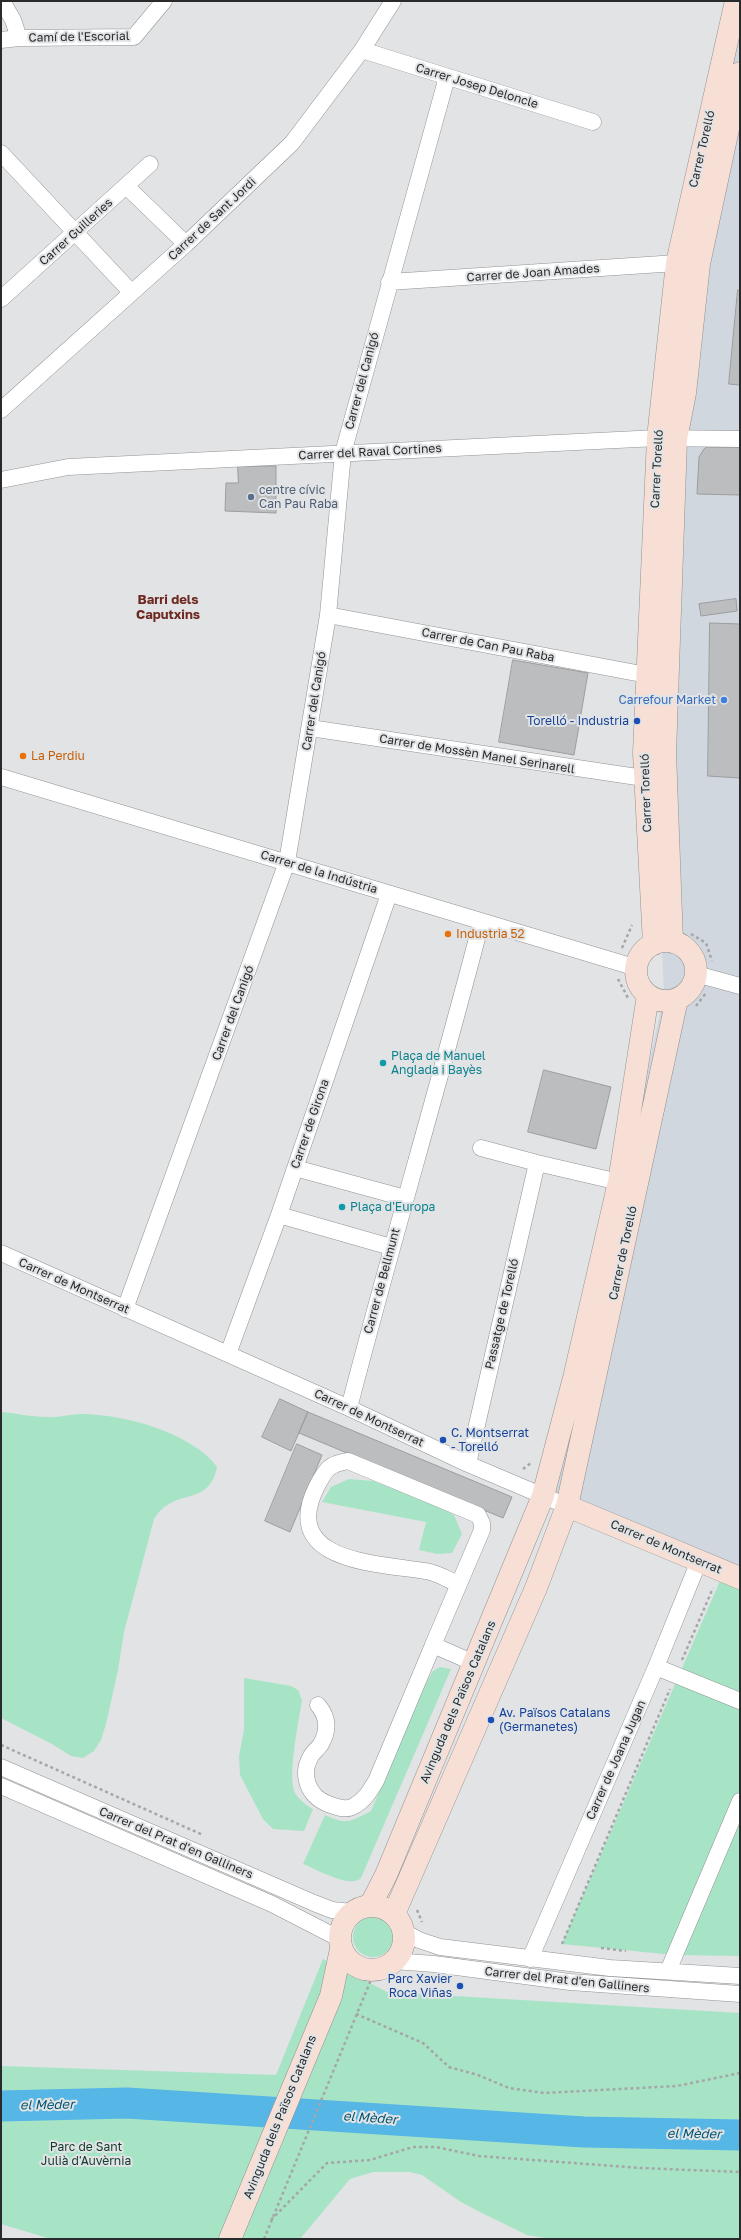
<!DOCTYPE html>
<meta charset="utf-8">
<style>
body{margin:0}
#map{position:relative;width:741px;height:2240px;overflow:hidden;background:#e1e3e5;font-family:"Golos Text",sans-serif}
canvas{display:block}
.frame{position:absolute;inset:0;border:2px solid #292a2b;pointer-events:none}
</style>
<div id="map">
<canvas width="741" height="2240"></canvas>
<div class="frame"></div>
</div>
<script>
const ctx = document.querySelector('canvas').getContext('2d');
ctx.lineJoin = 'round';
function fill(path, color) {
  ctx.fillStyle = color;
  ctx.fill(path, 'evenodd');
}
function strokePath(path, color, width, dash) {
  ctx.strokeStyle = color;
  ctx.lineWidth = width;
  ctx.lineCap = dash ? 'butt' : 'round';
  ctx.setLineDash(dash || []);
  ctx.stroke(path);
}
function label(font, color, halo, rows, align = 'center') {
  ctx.font = font + ' "Golos Text",sans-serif';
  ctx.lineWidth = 4;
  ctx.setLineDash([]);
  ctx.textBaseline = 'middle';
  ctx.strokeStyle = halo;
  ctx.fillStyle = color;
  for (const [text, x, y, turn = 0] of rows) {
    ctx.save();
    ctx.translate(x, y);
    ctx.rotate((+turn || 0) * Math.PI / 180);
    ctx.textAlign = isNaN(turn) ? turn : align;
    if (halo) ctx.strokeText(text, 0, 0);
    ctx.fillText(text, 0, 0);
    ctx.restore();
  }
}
fill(new Path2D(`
 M740 22V1581L553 1500 664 995 654 777 666 447Z`), '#d0d7de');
fill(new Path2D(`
 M1 1412C16 1413 31 1417 46 1417 59 1418 70 1414 82 1414 123 1414 193 1433 217 1467 209 1508 175 1486 154 1519L124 1632 118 1670 106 1724 101 1740 94 1751 83 1758 71 1756 52 1744 1 1718Z
 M349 1479 373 1481 433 1503 454 1515 462 1534 452 1553 437 1554 419 1550 426 1522 322 1502 331 1487Z
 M723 1574 740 1581V1956L674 1955 562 1944Z
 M440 1667 451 1669 361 1878C350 1889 316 1869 303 1864L325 1815C346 1825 350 1822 371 1811L425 1685 433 1671Z
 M244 1678 291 1686 298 1690 302 1700C299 1720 287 1777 295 1793 299 1800 307 1806 313 1809L304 1831 273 1829 263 1819 240 1775 239 1756 244 1730Z
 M353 1937a20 20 0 1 1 40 0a20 20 0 1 1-40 0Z
 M323 1959 387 1992 740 2013V2239H551L527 2235 482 2213 461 2202 422 2175 410 2172H373L350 2179 300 2239H51L1 2224V2066L276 2075Z`), '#a7e4c6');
strokePath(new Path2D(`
 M1 2106 127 2103 584 2132 740 2135`), '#56b6e5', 31);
const building = new Path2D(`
 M738 290H740V385L729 384Z
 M708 447H740V495L697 494 699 457 704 449Z
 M238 466H276V513L225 511 226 483H238Z
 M736 599 737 611 701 616 699 604Z
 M710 623 740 624V778L708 776Z
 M513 660 588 673 574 755 499 742Z
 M544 1070 611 1087 596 1149 528 1132Z
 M280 1399 308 1412 291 1451 262 1437Z
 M308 1412 512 1497 503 1518 299 1433Z
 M297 1444 322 1455 290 1532 265 1521Z`);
fill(building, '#bbbdbe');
strokePath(building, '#9b9d9e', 1);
const street = new Path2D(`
 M2 1 13 20 19 38
 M1 40 19 38 134 37 164 1
 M362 50 593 122
 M1 153 131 292
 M126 186 186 244
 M389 282 677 263
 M1 299 150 164
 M1 410 186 244 292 143 362 50 393 1
 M1 480 68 467 658 438 740 439
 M328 615 647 675
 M310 728 644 778
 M1 777 637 968
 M696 974 740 986
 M481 1148 537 1163 619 1182
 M295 1168 405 1198
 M279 1215 391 1247
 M1 1253 349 1408 468 1464 567 1506
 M125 1309 287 862 328 615 343 453 447 77
 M228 1354 279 1215 389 894
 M349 1408C391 1246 439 1085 481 923
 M468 1464 537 1163
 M458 1584C449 1580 439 1574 430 1572 384 1563 277 1565 317 1486 326 1469 329 1464 348 1461L478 1515 482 1523V1530L433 1645 474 1663
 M656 1667 740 1701
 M318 1705C328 1717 329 1730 321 1744 318 1749 313 1752 311 1756 300 1775 308 1796 328 1804 336 1807 346 1811 354 1806 365 1800 370 1791 376 1781L433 1645
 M1 1767 314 1903 332 1910 352 1912
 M1 1786 272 1904 340 1939
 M404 1932 419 1940 440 1947 610 1968 740 1976
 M530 1959 656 1667 699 1561
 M394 1961 434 1964 570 1982 740 1994
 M668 1971 740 1801`);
const secondary = new Path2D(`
 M636 971a30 30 0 1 1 60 0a30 30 0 1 1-60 0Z
 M672 942 665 753 676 439 685 393 699 264 740 73
 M654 944 644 753 658 438 677 263 736 1
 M567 1506 740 1578
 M340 1938a32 32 0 1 1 64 0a32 32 0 1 1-64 0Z
 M370 1906 386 1875 543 1496 574 1378 619 1182 648 995
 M394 1914 536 1588 567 1506 677 999
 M230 2239 331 1996 341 1949`);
strokePath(street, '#919294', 17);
strokePath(secondary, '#919294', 23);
strokePath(new Path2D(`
 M691 934 706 943 712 961
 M622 948 632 925
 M618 979 628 998
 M696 1006 706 993
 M523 1469 531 1463
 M682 1660 713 1588
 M1 1745 203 1835
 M417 1910 422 1922
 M562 1944 670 1689
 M601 1948 626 1951
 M356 2014 423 2043 449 2067 478 2075 509 2088 544 2093 677 2086 740 2073
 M271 2220 327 2163 370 2160 413 2147H436L479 2156 641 2168 740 2172
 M264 2239 375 1970`), '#a4a6a7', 2.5, [3, 3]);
strokePath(street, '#fff', 16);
strokePath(secondary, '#f8dfd5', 22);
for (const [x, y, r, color] of [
 [251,497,4,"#5c6f8a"],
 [724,700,4,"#3f7fe0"],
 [637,721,4,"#1a4fb4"],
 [23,756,4,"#e8710a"],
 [448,934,4,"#e8710a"],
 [383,1063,4,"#0f9aa8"],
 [342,1207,4,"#0f9aa8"],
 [443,1440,4,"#1a4fb4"],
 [491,1720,4,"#1a4fb4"],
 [460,1986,4,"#1a4fb4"]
]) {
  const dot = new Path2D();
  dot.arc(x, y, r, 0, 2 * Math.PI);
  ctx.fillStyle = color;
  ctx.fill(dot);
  strokePath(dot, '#e1e3e5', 1.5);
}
label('12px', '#292a2b', '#e1e3e5', [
 ["Camí de l'Escorial",79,37,-1],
 ["Carrer Josep Deloncle",477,86,17],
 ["Carrer Torelló",702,149,-77],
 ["Carrer de Sant Jordi",212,219,-43],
 ["Carrer Guilleries",76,232,-42],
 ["Carrer de Joan Amades",533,273,-4],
 ["Carrer del Canigó",362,381,-75],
 ["Carrer del Raval Cortines",370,452,-3],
 ["Carrer Torelló",657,469,-87],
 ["Carrer de Can Pau Raba",488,645,11],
 ["Carrer del Canigó",314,701,-81],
 ["Carrer de Mossèn Manel Serinarell",477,754,9],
 ["Carrer Torelló",646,793,-92],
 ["Carrer de la Indústria",319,872,17],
 ["Carrer del Canigó",233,1013,-70],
 ["Carrer de Girona",310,1124,-71],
 ["Carrer de Torelló",623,1253,-78],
 ["Carrer de Bellmunt",382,1281,-75],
 ["Carrer de Montserrat",74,1286,24],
 ["Passatge de Torelló",502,1314,-77],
 ["Carrer de Montserrat",369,1418,25],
 ["Carrer de Montserrat",666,1547,23],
 ["Avinguda dels Països Catalans",458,1702,-67],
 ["Carrer de Joana Jugan",616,1760,-66],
 ["Carrer del Prat d'en Galliners",176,1843,23],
 ["Carrer del Prat d'en Galliners",567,1980,6],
 ["Avinguda dels Països Catalans",280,2117,-68]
]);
label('12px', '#4e5e75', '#e1e3e5', [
 ["centre cívic",259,490],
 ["Can Pau Raba",259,504]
], 'left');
label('12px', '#366cbe', '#e1e3e5', [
 ["Carrefour Market",716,700]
], 'right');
label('12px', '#164399', '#e1e3e5', [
 ["Torelló - Industria",629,721],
 ["C. Montserrat",451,1433,"left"],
 ["- Torelló",451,1447,"left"],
 ["Av. Països Catalans",499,1713,"left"],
 ["(Germanetes)",499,1727,"left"],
 ["Parc Xavier",452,1979],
 ["Roca Viñas",452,1993]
], 'right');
label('12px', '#c56008', '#e1e3e5', [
 ["La Perdiu",31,756],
 ["Industria 52",456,934]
], 'left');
label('12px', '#0d838f', '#e1e3e5', [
 ["Plaça de Manuel",391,1056],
 ["Anglada i Bayès",391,1070],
 ["Plaça d'Europa",350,1207]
], 'left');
label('12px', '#113c2b', '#e1e3e5', [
 ["Parc de Sant",86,2147],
 ["Julià d'Auvèrnia",86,2161]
]);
label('bold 13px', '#6e2921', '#e1e3e5', [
 ["Barri dels",168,600],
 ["Caputxins",168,615]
]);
label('italic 13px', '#025574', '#e1e3e5', [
 ["el Mèder",47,2105,-1],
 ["el Mèder",370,2118,4],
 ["el Mèder",694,2134,1]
]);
</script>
